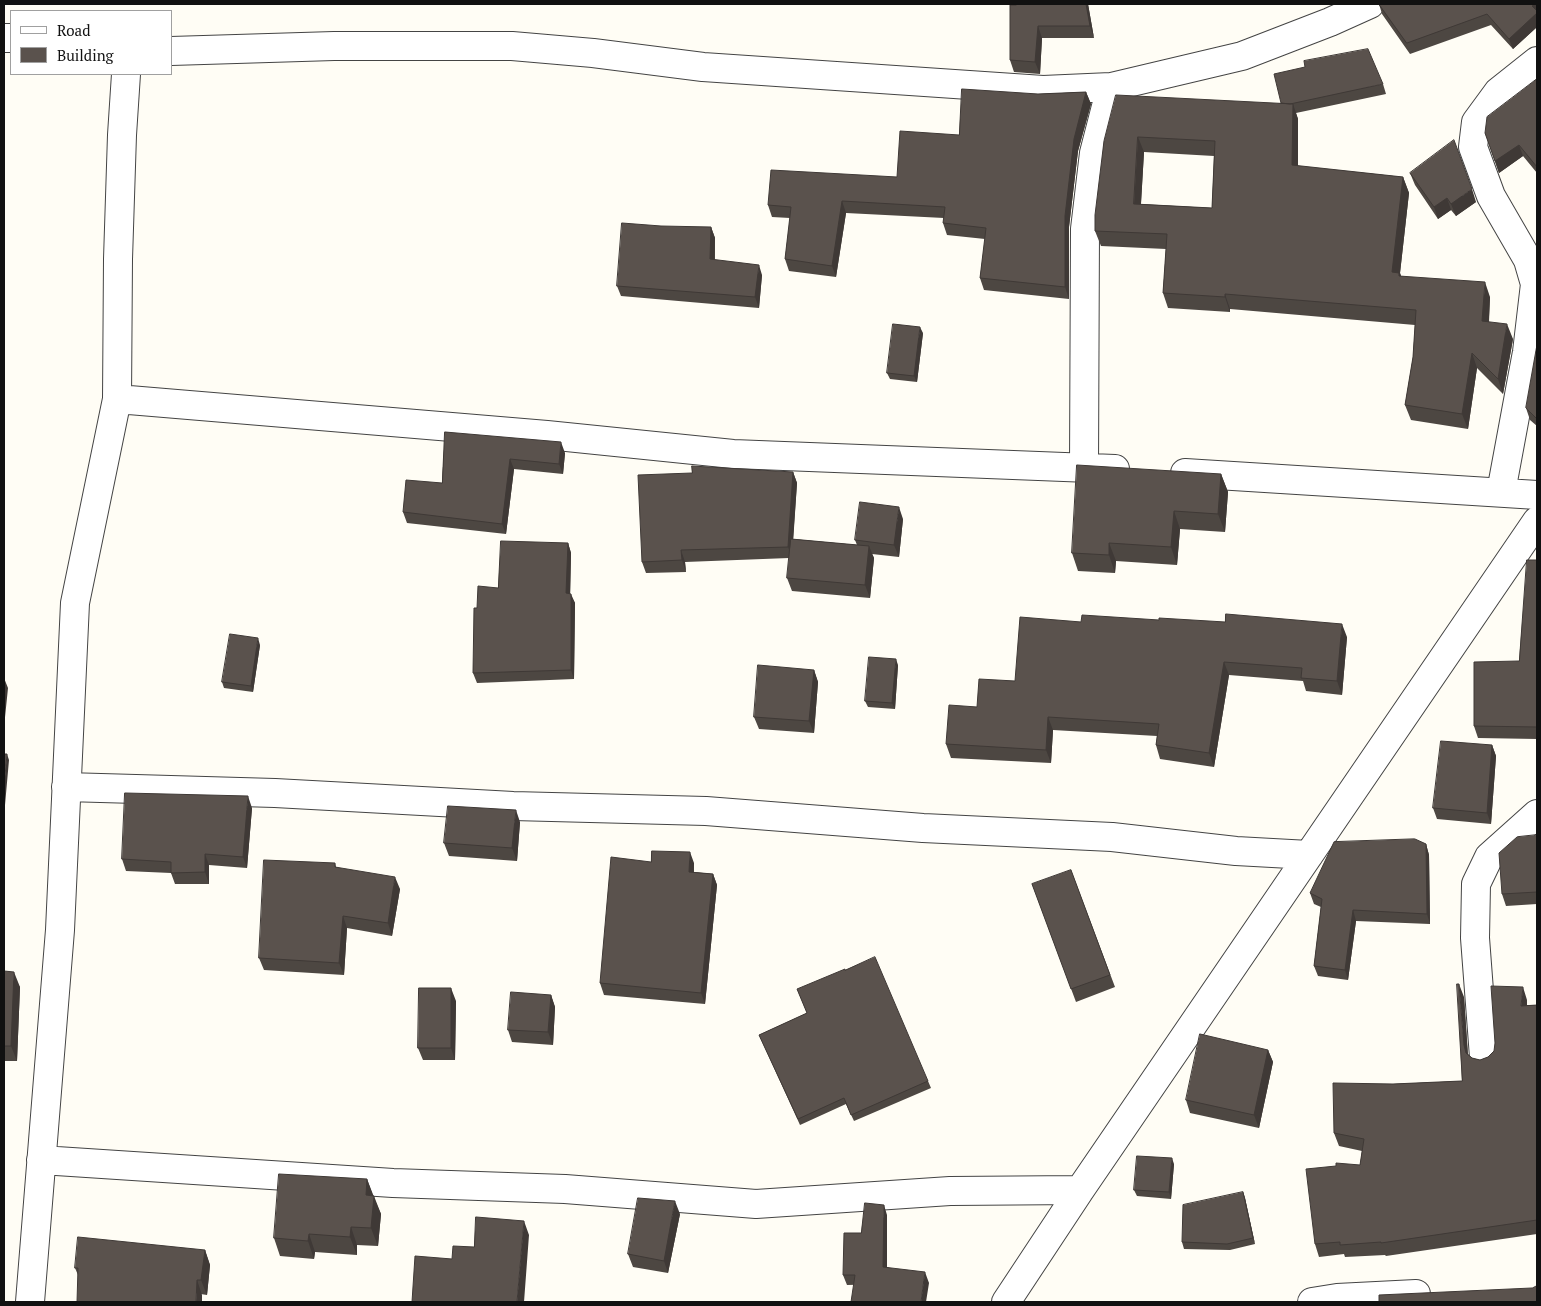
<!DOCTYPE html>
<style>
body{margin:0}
#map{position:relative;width:1541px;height:1306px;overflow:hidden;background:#fffdf5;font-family:"PT Serif",serif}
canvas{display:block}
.frame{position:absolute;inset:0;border:5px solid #111;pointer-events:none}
.legend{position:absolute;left:10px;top:10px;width:162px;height:65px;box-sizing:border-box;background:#fff;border:1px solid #a0a0a0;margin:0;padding:6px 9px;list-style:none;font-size:15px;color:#111}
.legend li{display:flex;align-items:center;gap:10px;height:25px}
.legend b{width:25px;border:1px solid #a0a0a0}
</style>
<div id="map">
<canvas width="1541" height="1306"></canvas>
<div class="frame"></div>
<ul class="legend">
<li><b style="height:6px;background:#fff"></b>Road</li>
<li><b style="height:14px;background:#5a524d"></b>Building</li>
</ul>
</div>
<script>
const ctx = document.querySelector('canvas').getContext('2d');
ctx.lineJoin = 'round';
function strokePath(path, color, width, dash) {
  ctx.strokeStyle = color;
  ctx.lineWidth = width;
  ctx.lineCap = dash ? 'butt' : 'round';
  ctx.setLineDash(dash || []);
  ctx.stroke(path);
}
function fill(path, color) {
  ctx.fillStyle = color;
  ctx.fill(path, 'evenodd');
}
const street = new Path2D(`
 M4 38H11
 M171 51 334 46H512L593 53 703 67 1043 90 1111 87 1242 56 1330 22 1370 4
 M117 399 547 435 733 454 1115 469
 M1084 467 1085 229 1094 153 1111 87
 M1185 473 1537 495
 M1501 492 1527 352 1535 284 1528 260 1491 196 1473 147 1476 122 1498 92 1537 61
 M66 787 275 793 513 806 706 811 923 828 1112 837 1236 851 1309 855
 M1484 1057 1475 938 1476 884 1489 857 1537 814
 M41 1160 393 1183 565 1189 756 1204 950 1191 1080 1190
 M30 1302 60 930 75 603 117 399 118 259 122 135 126 74
 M1006 1302 1080 1190 1537 521
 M1312 1302 1337 1298 1416 1294`);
strokePath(street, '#444', 30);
strokePath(street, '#fff', 28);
fill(new Path2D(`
 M1088 4 1094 38H1042L1040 74 1014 72 1010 60V5Z
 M1379 4H1537V27L1513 49 1491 25 1410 54 1382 14Z
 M1537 79V173L1523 156 1499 173 1485 133Z
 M1383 84 1386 94 1296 113 1298 119V166L1403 177 1409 193 1400 273 1401 276 1490 297 1489 322 1513 339 1503 394 1477 368 1468 429 1411 420 1405 405 1413 357 1415 325 1230 309V312L1168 308 1163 293 1166 249 1101 246 1095 231 1104 141 1281 103ZM1144 152 1214 156 1212 208 1141 204Z
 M1086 92 1091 104 1078 151 1069 227V299L984 290 980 278 985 239 947 235 943 223 944 218 846 213 836 277 789 271 785 259 790 218 772 217 768 205 897 177 959 135 1038 94Z
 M1410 173 1476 202 1456 216 1451 210 1438 219 1415 185Z
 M711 227 715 238V260L762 275 759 308 621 296 617 286Z
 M923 333 917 382 890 379 887 373Z
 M1537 345V426L1530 420 1526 408Z
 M445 432 565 453 563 474 514 469 506 534 407 523 403 512 442 483Z
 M793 472 797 483 793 539 857 545 855 540 903 519 899 557 872 554 874 558 870 598 792 591 787 578 789 558 685 562 686 572 646 573 642 562Z
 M1221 474 1228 492 1225 532 1180 529 1177 565 1116 561 1115 573 1078 571 1072 553Z
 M568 543 571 553 570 594 575 603 574 679 477 683 473 673 477 608 498 588Z
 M1537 560V739L1478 738 1474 726 1519 661Z
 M1081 622 1347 637 1342 695 1306 691 1303 681 1229 675 1214 767 1160 759 1156 745 1157 736 1053 730 1051 763 951 758 946 744 977 707 1015 681Z
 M260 645 253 692 224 688 222 682Z
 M898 665 895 709 868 707 865 701Z
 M814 670 818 682 814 733 759 729 754 717Z
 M1492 745 1496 756 1491 824 1437 819 1433 808Z
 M252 808 247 868 209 865V884H175L171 873 126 871 122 859Z
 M520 822 517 861 449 856 444 843Z
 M1537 835V904L1506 906 1502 894Z
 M1426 844 1429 855 1430 924 1356 921 1348 980 1318 976 1314 966 1321 907 1314 904 1310 893Z
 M651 862 694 863V872L713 874 717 885 705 1004 604 995 600 983Z
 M335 863 336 867 400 889 392 936 347 928 344 975 264 970 259 958Z
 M1071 870 1115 987 1076 1002 1032 884Z
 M4 971 20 987 17 1061H4Z
 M797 989 928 1081 931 1088 854 1121 846 1104 800 1125 759 1035 807 1013Z
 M551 995 555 1007 553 1045 512 1042 508 1030Z
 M1464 997 1468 1054 1472 1058 1480 1060 1488 1057 1494 1051 1527 1000V1005H1537V1234L1386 1256 1385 1255 1345 1257 1344 1254 1319 1257 1315 1244 1360 1165 1362 1151 1339 1146 1334 1133 1393 1084 1462 1081Z
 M456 1001 455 1060H423L418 1048Z
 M1268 1050 1273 1062 1259 1128 1190 1113 1186 1100Z
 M1174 1164 1171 1199 1137 1196 1134 1190Z
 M367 1179 373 1196 381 1214 378 1246 357 1245V1255L315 1252 314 1259 280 1256 274 1238Z
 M1243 1192 1245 1198 1255 1244 1230 1250 1184 1249 1182 1242Z
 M680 1214 668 1273 633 1267 628 1254Z
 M887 1215V1267L929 1283 847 1285 843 1275 861 1233Z
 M205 1250 210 1265 207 1295 78 1275 75 1268Z`), '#4d4742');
fill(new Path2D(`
 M1086 4H1088L1094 38 1090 26Z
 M1535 4H1537V27L1513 49 1509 39 1532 6Z
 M1038 26 1042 38 1040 74 1035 62Z
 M1086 92 1091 104 1078 151 1069 227V299L1065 287V216L1074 139Z
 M1293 104 1298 119V180L1292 165Z
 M1138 137 1144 152 1140 219 1134 204Z
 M1519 145 1523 156 1499 173 1495 161Z
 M1403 177 1409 193 1400 273 1405 288 1392 272Z
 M1472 189 1476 202 1456 216 1451 204Z
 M1447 198 1451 210 1438 219 1434 207Z
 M842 201 846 213 836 277 832 266Z
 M711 227 715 238 714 270 710 259Z
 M759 265 762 275 759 308 755 297Z
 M1485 282 1490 297 1488 336 1482 321Z
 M1225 294 1230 309V312L1225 297Z
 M1507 324 1513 339 1503 394 1498 379Z
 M920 327 923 333 917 382 914 376Z
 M1472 353 1477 368 1468 429 1462 414Z
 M561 442 565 453 563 474 559 464Z
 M510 459 514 469 506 534 502 524Z
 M793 472 797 483 792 558 788 547Z
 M1221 474 1228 492 1225 532 1218 514Z
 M899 507 903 519 899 557 894 545Z
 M1174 511 1180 529 1177 565 1171 547Z
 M568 543 571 553 570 603 566 593Z
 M1109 543 1116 561 1115 573 1109 555Z
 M869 546 874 558 870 598 865 585Z
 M681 550 685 562 686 572 682 560Z
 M571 594 575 603 574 679 571 670Z
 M1342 624 1347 637 1342 695 1337 681Z
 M258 638 260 645 253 692 251 686Z
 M896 659 898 665 895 709 892 703Z
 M1224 662 1229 675 1214 767 1209 753Z
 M814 670 818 682 814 733 809 721Z
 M4 678 8 688 4 727Z
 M1048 717 1053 730 1051 763 1046 750Z
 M1492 745 1496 756 1491 824 1487 813Z
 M7 754 9 760 5 805 4 801V787Z
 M248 796 252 808 247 868 243 857Z
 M516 810 520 822 517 861 512 848Z
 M1426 844 1429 855 1430 924 1427 914Z
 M690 852 694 863 693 883 689 872Z
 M205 854 209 865V884L205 872Z
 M713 874 717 885 705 1004 701 993Z
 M395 877 400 889 392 936 388 923Z
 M1353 910 1356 921 1348 980 1345 970Z
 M343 916 347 928 344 975 339 963Z
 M14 972 20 987 17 1061 11 1046Z
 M1459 984 1464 997 1468 1058 1464 1045Z
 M1523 987 1527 1000 1526 1018 1521 1006Z
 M451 988 456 1001 455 1060 451 1048Z
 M551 995 555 1007 553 1045 548 1032Z
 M1268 1050 1273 1062 1259 1128 1254 1115Z
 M1172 1158 1174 1164 1171 1199 1169 1192Z
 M367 1179 374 1197 366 1195Z
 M1243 1192 1245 1198 1255 1244 1253 1238Z
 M374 1196 381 1214 378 1246 371 1228Z
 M675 1201 680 1214 668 1273 664 1261Z
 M884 1205 887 1215V1277L883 1267Z
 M524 1221 529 1235 524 1302H517Z
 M351 1227 357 1245V1255L350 1237Z
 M309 1234 315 1252 314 1259 308 1241Z
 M205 1250 210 1265 207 1295 201 1280Z
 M925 1272 929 1283 926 1302H921Z
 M197 1280 202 1295V1302H196Z`), '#3f3936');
const building = new Path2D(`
 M1016 4H1086L1090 26H1038L1035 62 1010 60V5H1016Z
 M1379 4H1535L1532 6 1537 11V13L1509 39 1487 14 1407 43Z
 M1368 49 1383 84 1290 104 1281 103 1274 74 1305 67 1304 61Z
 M1537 79V167L1519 145 1495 161 1485 133 1487 117Z
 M962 89 1038 94 1086 92 1074 139 1065 216V287L980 278 986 228 943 223 945 207 842 201 832 266 785 259 791 207 768 205 771 170 897 177 900 131 959 135Z
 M1116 95 1293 104 1292 165 1403 177 1392 272 1399 273V276L1485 282 1482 321 1507 324 1498 379 1472 353 1462 414 1405 405 1413 357 1416 310 1225 294V297L1163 293 1167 234 1095 231V215L1104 141ZM1138 137 1215 141 1212 208 1134 204Z
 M1454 140 1472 189 1451 204 1447 198 1434 207 1410 173Z
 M622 223 661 226 711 227 710 259 759 265 755 297 617 286Z
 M893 324 920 327 914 376 887 373Z
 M1537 345V419L1526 408Z
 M445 432 561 442 559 464 510 459 502 524 403 512 406 480 442 483Z
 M1077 465 1221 474 1218 514 1174 511 1171 547 1109 543V555L1072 553Z
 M692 466 793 472 788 547 681 550 682 560 642 562 638 475 692 473Z
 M860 502 899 507 894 545 855 540Z
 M791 539 869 546 865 585 787 578Z
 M501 541 568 543 566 593 571 594V670L473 673 474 608H477L478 586 498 588Z
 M1527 560H1537V727L1474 726V662L1519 661Z
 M1226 614 1342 624 1337 681 1301 678 1302 668 1224 662 1209 753 1156 745 1159 724 1048 717 1046 750 946 744 949 705 977 707 979 679 1015 681 1020 617 1081 622 1082 615 1159 620V618L1225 622Z
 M230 634 258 638 251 686 222 682Z
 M869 657 896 659 892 703 865 701Z
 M758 665 814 670 809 721 754 717Z
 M1441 741 1492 745 1487 813 1433 808Z
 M4 754H7L4 787Z
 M125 793 248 796 243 857 205 854V872L171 873V862L122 859Z
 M448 806 516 810 512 848 444 843Z
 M1537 835V892L1502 894 1499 853 1517 837Z
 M1415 839 1426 844 1427 914 1353 910 1345 970 1314 966 1322 899 1310 893 1334 842Z
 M652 851 690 852 689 872 713 874 701 993 600 983 611 857 651 862Z
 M264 860 335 863V867L395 877 388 923 343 916 339 963 259 958Z
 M1071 870 1110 975 1071 989 1032 884Z
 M875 957 928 1081 851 1115 844 1098 798 1119 759 1035 807 1013 797 989 845 969V970Z
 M4 971 14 972 11 1046H4Z
 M1457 984H1459L1464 1045 1466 1053 1472 1058 1480 1060 1488 1057 1494 1051 1495 1043 1491 986 1523 987 1521 1006 1537 1005V1220L1381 1243V1242L1340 1245V1242L1315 1244 1306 1169 1336 1166V1163L1360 1165 1364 1139 1334 1133 1333 1083 1393 1084 1462 1081Z
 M419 988H451V1048H418Z
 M511 992 551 995 548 1032 508 1030Z
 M1200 1034 1268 1050 1254 1115 1186 1100Z
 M1137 1156 1172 1158 1169 1192 1134 1190Z
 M279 1174 367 1179 366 1195 374 1196 371 1228 351 1227 350 1237 309 1234 308 1241 274 1238Z
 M1243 1192 1253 1238 1227 1244 1182 1242 1183 1205Z
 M638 1198 675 1201 664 1261 628 1254Z
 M865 1203 884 1205 883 1267 925 1272 921 1302H851L855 1275H843L844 1233H861Z
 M476 1217 524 1221 517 1302H412L415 1256 452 1259 453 1246 474 1247Z
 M78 1237 205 1250 201 1280H197L196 1302H77L78 1268H75Z
 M1537 1286V1302H1379V1295L1532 1288Z`);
fill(building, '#5a524d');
strokePath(building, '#3f3936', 1);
</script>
